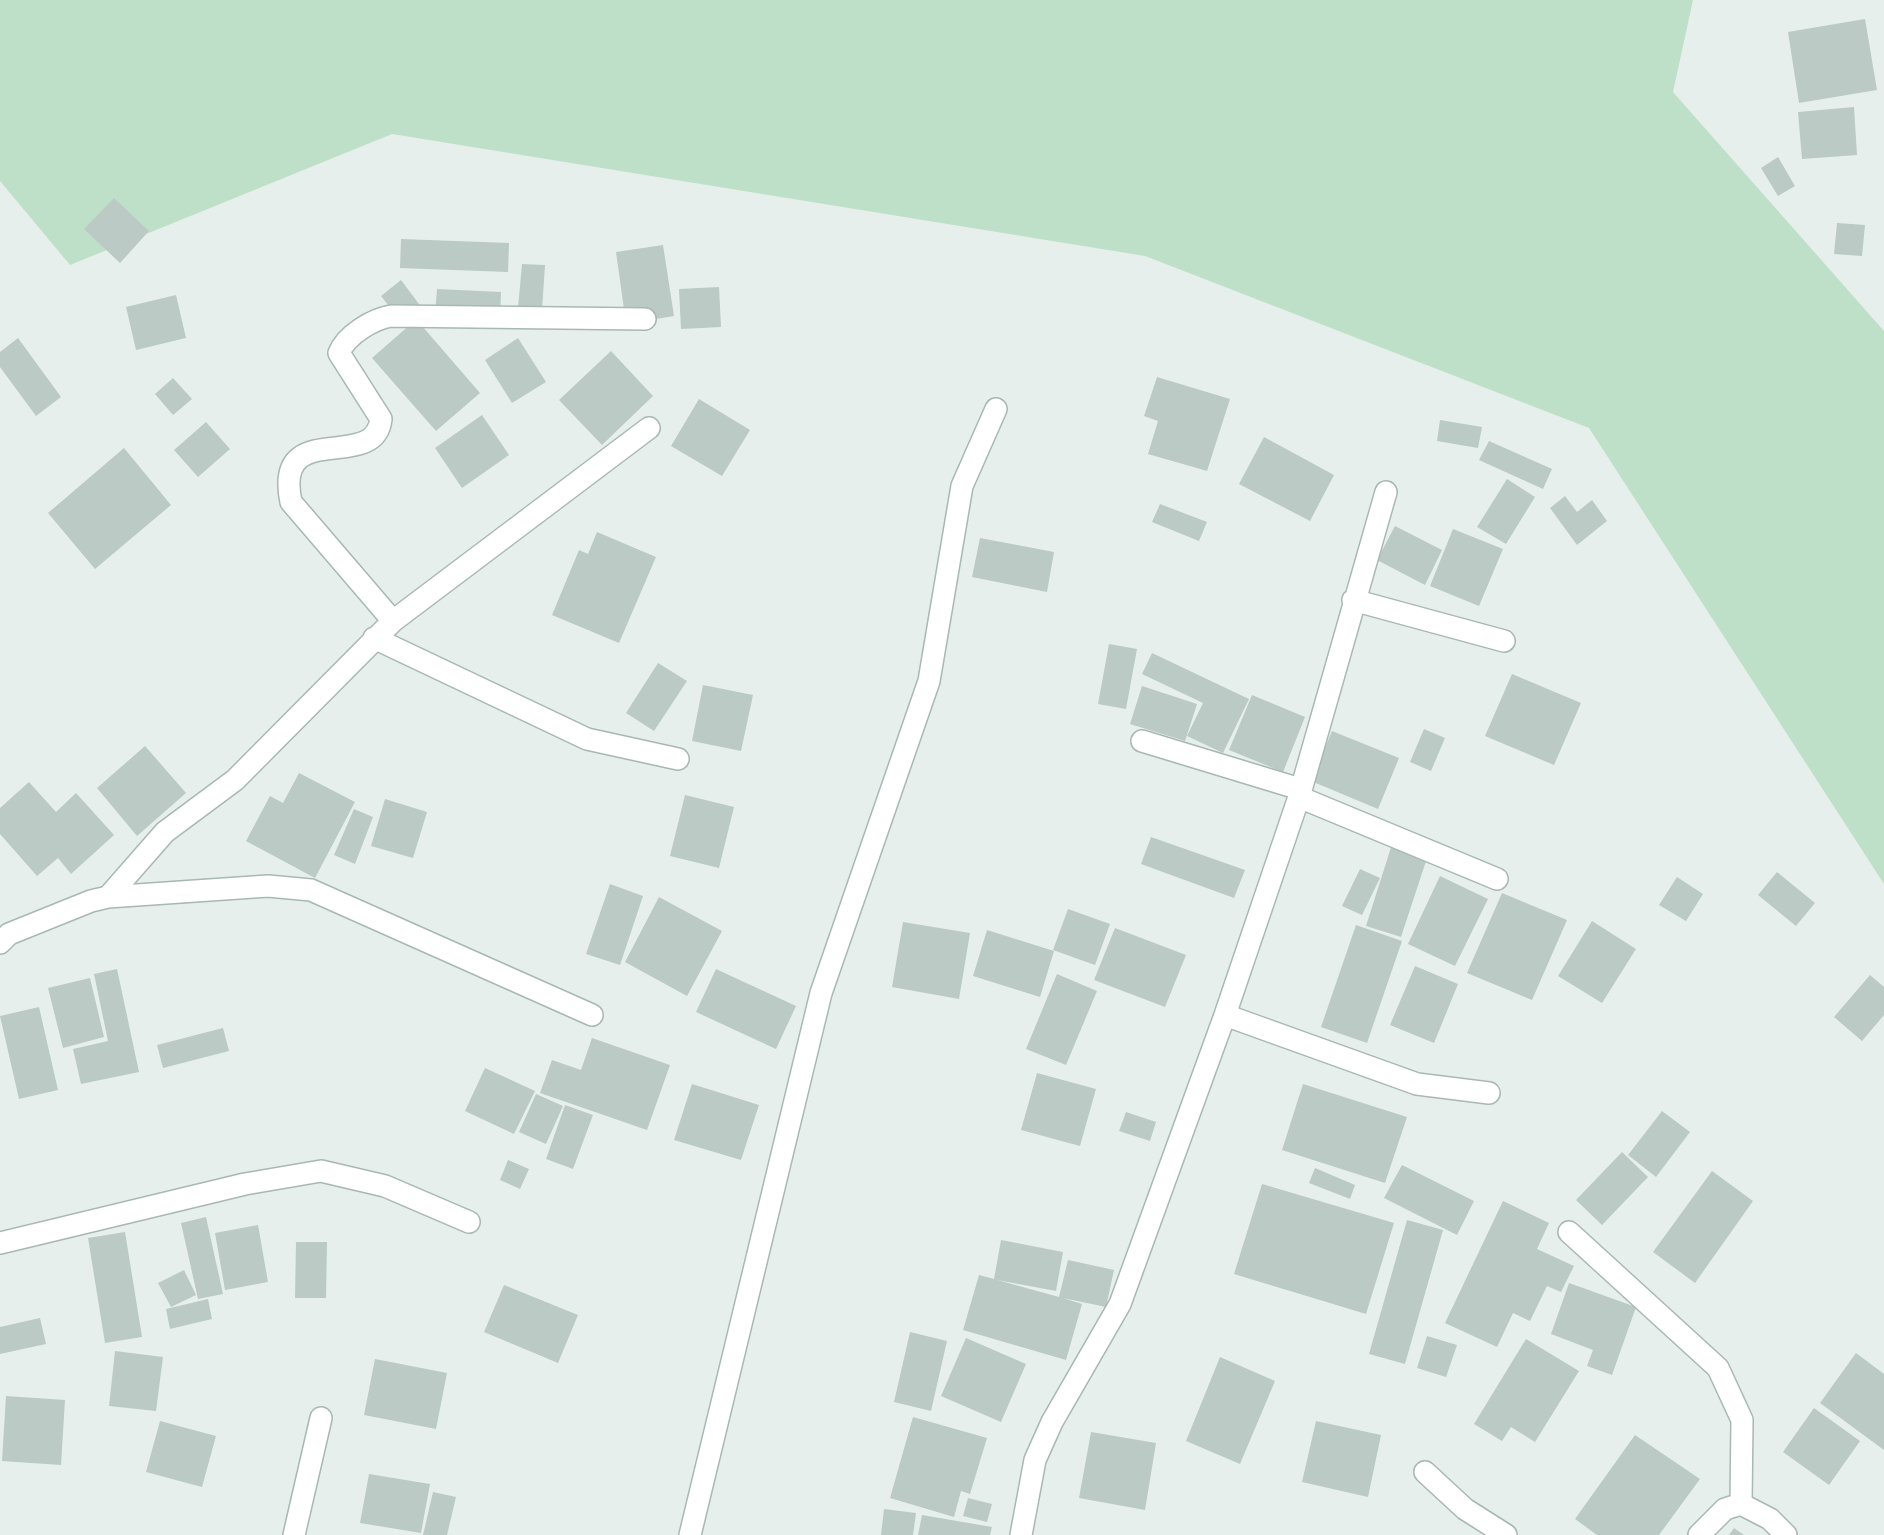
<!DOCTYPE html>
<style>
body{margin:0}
canvas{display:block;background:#e6efeb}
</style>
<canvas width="1884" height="1535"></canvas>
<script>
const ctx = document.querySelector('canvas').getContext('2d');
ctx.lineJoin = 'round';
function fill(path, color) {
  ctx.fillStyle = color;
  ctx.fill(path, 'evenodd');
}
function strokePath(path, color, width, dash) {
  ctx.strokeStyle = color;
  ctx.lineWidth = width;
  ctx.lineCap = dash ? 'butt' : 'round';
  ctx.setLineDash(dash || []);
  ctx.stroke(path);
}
fill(new Path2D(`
 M0 0H1693L1673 92 1884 331V884L1589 428 1145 256 392 134 70 265 0 181Z`), '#bfe0c8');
fill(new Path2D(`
 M1865 19 1877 90 1799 103 1788 32Z
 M1854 107 1857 155 1802 159 1798 112Z
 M1778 157 1795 186 1778 196 1761 168Z
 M114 198 149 231 120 263 84 229Z
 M1837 223 1865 225 1862 256 1834 254Z
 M401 239 509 243 508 272 400 268Z
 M663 245 674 316 626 324 616 252Z
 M522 264 545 265 542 310 518 308Z
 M401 280 425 312 416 319 480 393 436 431 372 358 412 323 405 327 381 296Z
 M719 287 721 327 681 329 679 289Z
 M437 289 501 292 500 317 435 314Z
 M176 295 186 338 136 350 126 307Z
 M18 338 61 397 36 416 0 367V352Z
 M518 338 546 382 512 403 485 360Z
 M611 351 653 396 602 445 559 400Z
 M1157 377 1230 399 1207 471 1148 454 1158 421 1144 416Z
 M173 378 192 399 173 415 155 394Z
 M699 399 750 430 722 476 671 446Z
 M482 415 509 455 462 488 435 448Z
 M1440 420 1482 427 1478 448 1437 441Z
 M206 422 230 449 198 477 174 450Z
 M1264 437 1334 475 1310 521 1239 484Z
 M1489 441 1552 469 1543 489 1479 460Z
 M124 448 171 505 95 569 48 513Z
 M1507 479 1535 497 1506 544 1477 527Z
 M1565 496 1577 512 1592 500 1607 521 1577 545 1550 508Z
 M1160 504 1207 522 1199 541 1152 522Z
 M1395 526 1442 550 1425 585 1377 560Z
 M1453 529 1503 549 1479 606 1430 586Z
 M597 532 656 557 619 643 552 615 579 550 588 554Z
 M980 538 1054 552 1047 592 972 577Z
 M1109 644 1137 649 1126 709 1098 704Z
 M1152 653 1249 699 1223 753 1187 736 1203 703 1142 674Z
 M658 663 687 681 654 731 626 713Z
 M1512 674 1581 703 1554 765 1485 736Z
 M703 685 753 695 741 751 692 741Z
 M1142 686 1197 704 1185 741 1130 724Z
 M1252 695 1305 717 1283 772 1229 750Z
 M1424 729 1445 738 1431 771 1410 762Z
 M1332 731 1399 758 1378 809 1311 781Z
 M145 746 186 793 137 836 97 788Z
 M299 773 355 802 315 878 246 841 270 796 283 803Z
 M29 782 56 812 76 793 114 835 71 874 58 858 37 876 0 834V808Z
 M685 795 734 807 719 868 670 856Z
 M385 799 427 812 413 858 371 846Z
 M354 809 373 817 355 864 334 855Z
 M1151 837 1245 870 1234 898 1141 864Z
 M1393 841 1429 852 1401 937 1366 926Z
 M1360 869 1380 878 1362 915 1342 906Z
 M1777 872 1815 903 1796 926 1758 895Z
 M1440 876 1488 899 1455 966 1408 944Z
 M1677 877 1703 894 1686 921 1659 905Z
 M610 884 643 896 620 965 586 954Z
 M1502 893 1567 920 1532 1000 1467 973Z
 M659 897 722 931 687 996 625 962Z
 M1068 909 1110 924 1095 965 1053 950Z
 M1592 921 1636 949 1602 1003 1558 976Z
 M903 922 970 933 959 999 892 987Z
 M1356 925 1402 941 1367 1043 1321 1027Z
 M1115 928 1186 955 1165 1007 1094 980Z
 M987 930 1054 951 1040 997 973 976Z
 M1415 966 1458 984 1434 1043 1390 1025Z
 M117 969 139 1072 81 1084 73 1049 108 1041 94 974Z
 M716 969 796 1006 776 1049 696 1012Z
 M1057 974 1097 991 1066 1065 1026 1049Z
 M1870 975 1884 987V1015L1862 1041 1834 1017Z
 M90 978 104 1037 63 1048 48 988Z
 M39 1007 58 1090 19 1099 0 1016Z
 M223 1028 229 1051 163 1068 157 1045Z
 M592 1038 670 1065 647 1130 540 1093 552 1060 581 1070Z
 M485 1068 535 1091 514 1134 465 1111Z
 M1037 1073 1096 1089 1080 1146 1021 1130Z
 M692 1084 759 1105 741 1160 674 1140Z
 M1303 1084 1407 1117 1385 1183 1282 1150Z
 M536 1094 563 1106 546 1144 519 1132Z
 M565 1105 593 1115 573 1169 546 1159Z
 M1662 1111 1690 1132 1656 1177 1628 1155Z
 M1126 1112 1156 1122 1150 1141 1119 1131Z
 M1622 1152 1648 1177 1602 1225 1576 1200Z
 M508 1160 529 1169 520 1189 500 1180Z
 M1402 1165 1474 1201 1457 1235 1384 1198Z
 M1315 1168 1355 1185 1350 1199 1309 1183Z
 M1712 1171 1753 1201 1695 1283 1653 1252Z
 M1262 1184 1394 1223 1366 1314 1234 1274Z
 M1503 1201 1549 1223 1537 1249 1574 1266 1561 1292 1547 1286 1530 1321 1513 1313 1497 1347 1445 1323Z
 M206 1217 223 1294 198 1299 181 1223Z
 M1407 1220 1443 1230 1405 1364 1369 1354Z
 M258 1225 268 1282 225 1290 215 1233Z
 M125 1232 142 1337 105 1343 88 1238Z
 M1001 1240 1063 1252 1056 1291 997 1280 1059 1297 1068 1260 1114 1270 1106 1307 1063 1298 1082 1304 1066 1360 963 1330 979 1275 994 1279Z
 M296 1242H327L326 1298H295Z
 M184 1270 196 1295 171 1307 158 1283Z
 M1569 1283 1636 1307 1612 1375 1587 1366 1593 1350 1551 1334Z
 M504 1285 578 1315 558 1363 484 1332Z
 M208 1299 212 1319 170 1329 166 1309Z
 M40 1318 46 1344 0 1354V1327Z
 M910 1332 947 1341 931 1411 894 1402Z
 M1427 1336 1457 1345 1446 1377 1417 1368Z
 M966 1338 1026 1364 1001 1422 941 1396Z
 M1526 1339 1579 1371 1535 1442 1511 1427 1502 1441 1474 1424Z
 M115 1351 163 1357 156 1411 109 1406Z
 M1856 1353 1884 1374V1450L1820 1403Z
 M1220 1357 1275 1381 1240 1464 1186 1441Z
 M375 1359 447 1373 436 1429 364 1415Z
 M6 1396 65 1400 61 1465 2 1461Z
 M1814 1408 1860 1441 1829 1485 1783 1452Z
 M913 1417 987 1438 970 1494 961 1491 954 1517 890 1498Z
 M160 1421 216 1436 202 1487 146 1472Z
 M1316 1421 1381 1435 1368 1497 1302 1482Z
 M1091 1432 1156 1443 1145 1510 1079 1498Z
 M1635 1435 1700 1479 1659 1535H1597L1575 1519Z
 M369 1474 430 1484 421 1533 360 1523Z
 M433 1492 456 1497 447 1535H423Z
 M968 1498 992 1504 987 1522 963 1516Z
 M884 1509 916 1513 913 1535H881Z
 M922 1515 992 1527 990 1535H918Z
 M1734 1528 1744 1535H1729Z`), '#bbcac4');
const minor = new Path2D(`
 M1353 600 1504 641
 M393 621 291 502C273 416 375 474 381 419L339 353C346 335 373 319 391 316L645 319
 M374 638 587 739 678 759
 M1142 741 1300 789
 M1299 797 1497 879
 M108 897 165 832 235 780 393 621 649 428
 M0 943 9 934 91 901 108 897 268 886 311 890 592 1015
 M1225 1015 1417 1084 1489 1093
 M1569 1232 1718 1368 1742 1420 1741 1504
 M0 1243 245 1184 321 1171 385 1186 469 1222
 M1425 1472 1465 1509 1506 1535
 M294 1535 321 1418
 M690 1535 821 993 929 681 962 486 996 409
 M1021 1535 1035 1460 1052 1422 1120 1304 1225 1015 1299 797 1386 492
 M1699 1535 1725 1509 1741 1504 1770 1519 1786 1535`);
strokePath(minor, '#a8b8b2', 24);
strokePath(minor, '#fff', 21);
</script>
